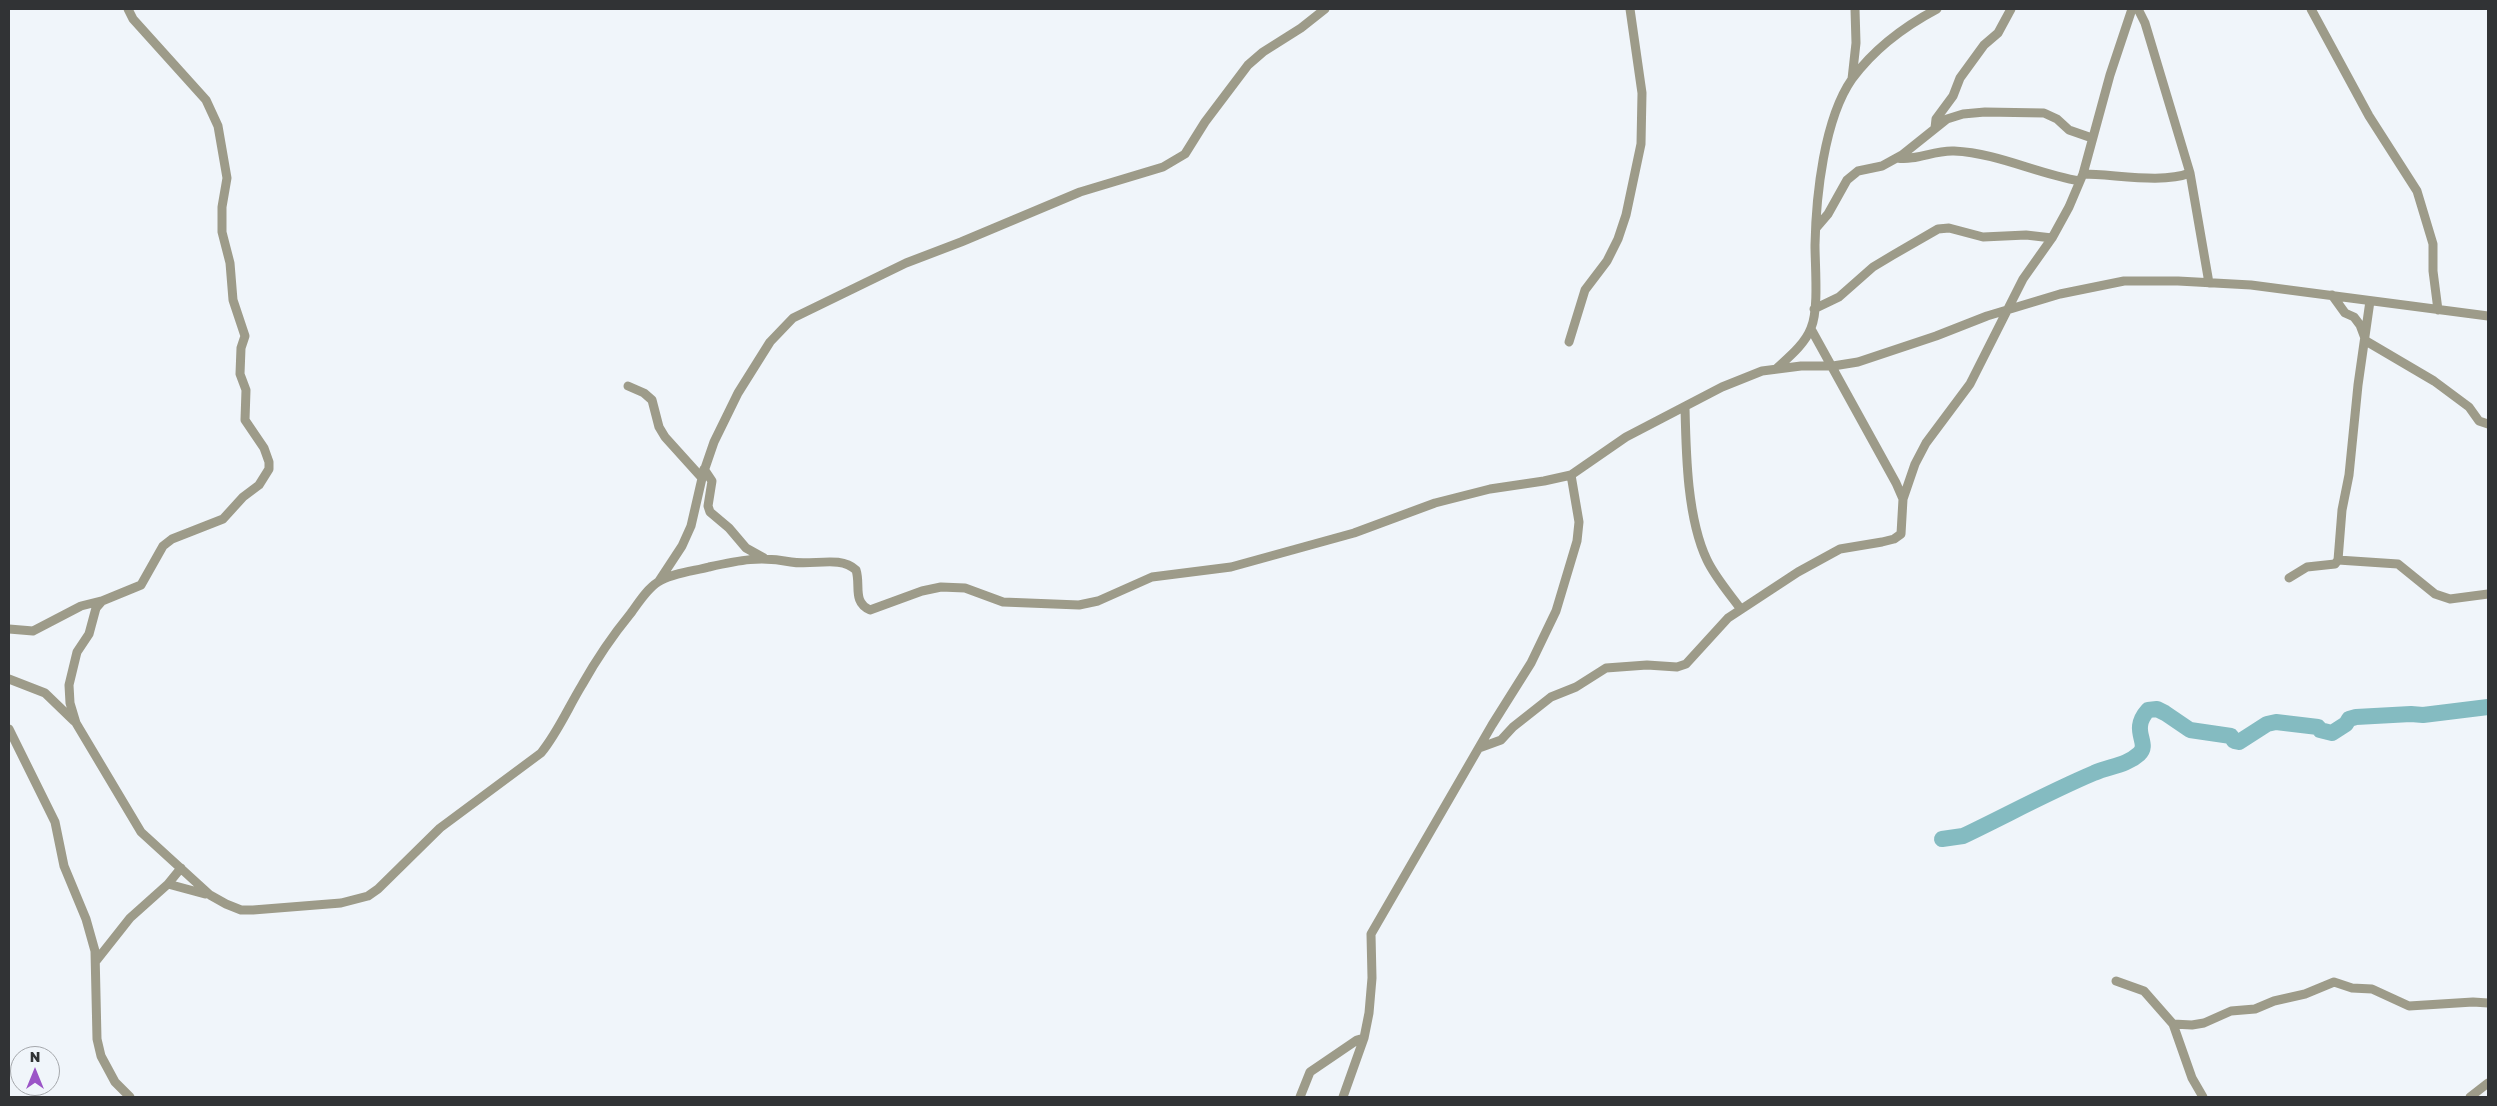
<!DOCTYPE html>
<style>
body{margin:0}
#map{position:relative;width:2497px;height:1106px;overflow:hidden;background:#f0f5fa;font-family:"Golos Text",sans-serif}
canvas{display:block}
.frame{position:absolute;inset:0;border:10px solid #313335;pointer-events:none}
.north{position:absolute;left:10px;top:1046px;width:50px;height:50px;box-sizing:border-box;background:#f0f5fa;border:1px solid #a4a7ab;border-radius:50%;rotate:0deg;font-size:14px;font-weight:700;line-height:20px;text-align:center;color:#313335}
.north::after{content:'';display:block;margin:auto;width:18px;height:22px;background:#9b54c7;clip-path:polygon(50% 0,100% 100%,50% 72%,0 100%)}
</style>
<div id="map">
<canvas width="2497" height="1106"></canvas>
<div class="frame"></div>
<div class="north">N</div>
</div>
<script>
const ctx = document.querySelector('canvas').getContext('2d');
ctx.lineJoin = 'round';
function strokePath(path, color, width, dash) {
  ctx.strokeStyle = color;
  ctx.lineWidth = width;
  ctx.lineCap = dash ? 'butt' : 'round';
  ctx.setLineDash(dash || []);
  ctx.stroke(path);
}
strokePath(new Path2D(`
 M1942 839 1963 836C2007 815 2049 792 2094 773 2109 766 2126 766 2139 754 2151 743 2129 731 2148 710L2157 709 2165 713 2190 730 2231 736 2234 741 2239 742 2267 724 2276 722 2318 727 2320 730 2332 733 2346 724 2349 719 2356 717 2411 714 2423 715 2488 707`), '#84bbc1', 16);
strokePath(new Path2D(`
 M128 9 133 19 206 100 218 126 227 178 222 207V232L230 263 233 300 245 336 241 348 240 374 246 390 245 420 264 448 269 462V469L259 485 243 497 223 519 172 539 163 546 141 585 102 601 96 608 89 634 77 652 69 685 70 703 76 723 141 832 210 895 226 904 241 910H253L341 903 368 896 378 889 440 828 541 753C558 732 568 708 582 685 596 660 613 635 631 613 639 602 647 589 658 582 672 573 694 571 709 567 740 560 760 556 791 562 813 566 840 555 856 570 861 585 852 602 870 610L922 591 941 587 965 588 1003 602 1079 605 1098 601 1152 577 1231 567 1354 533 1435 503 1490 489 1544 481 1571 475 1626 437 1722 387 1762 371 1801 366H1833L1858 362 1936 336 1987 316 2060 294 2124 281H2178L2251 285 2488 316
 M2138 9 2145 23 2190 173 2209 283
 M2311 9 2369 116 2417 191 2433 244V271L2438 310
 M1852 79 1856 43 1855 9
 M1935 128 1936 119 1953 96 1960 78 1984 45 1998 33 2011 9
 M1897 158C1916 161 1934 150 1954 151 1998 153 2037 174 2080 181
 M2083 174C2114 174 2162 184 2190 173
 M1816 228 1828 214 1847 180 1858 171 1882 166 1902 155 1947 119 1963 114 1985 112 2044 113 2057 119 2069 130 2092 138
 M2332 295 2345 313 2354 317 2360 325 2366 341 2434 381 2469 407 2479 421 2488 424
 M1814 309 1839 297 1873 267 1893 255 1938 229 1949 228 1983 237 2026 235 2052 238
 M1569 342 1585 290 1607 261 1618 239 1626 215 1641 144 1642 93 1630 9
 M1777 368C1789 357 1805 344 1811 328 1819 310 1815 266 1815 245 1816 196 1824 119 1852 79 1874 49 1905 26 1937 9
 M628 386 644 393 652 400 659 427 665 437 702 478
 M1685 407C1686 453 1687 518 1707 560 1715 577 1729 593 1740 608
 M704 469 712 481 708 506 710 512 729 528 746 548 764 558
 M1903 499 1915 464 1926 443 1970 384 2023 279 2052 238 2069 207 2083 174 2110 75 2132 9
 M2338 560 2398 564 2435 594 2450 599 2488 594
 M2289 578 2307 567 2335 564 2338 560 2342 510 2349 475 2358 385 2370 301
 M659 581 682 546 691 526 703 474 714 442 738 393 770 342 793 318 906 263 961 242 1080 192 1163 167 1185 154 1205 122 1248 65 1263 52 1301 28 1325 9
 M9 629 33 631 81 606 101 601
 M9 679 45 693 74 721
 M9 729 55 822 64 866 86 919 95 951 97 1039 101 1056 115 1082 130 1097
 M1479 748 1501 740 1513 727 1551 697 1576 687 1606 668 1647 665 1677 667 1686 664 1728 618 1798 572 1840 549 1882 542 1894 539 1901 534 1903 499 1896 483 1811 329
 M168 884 205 894
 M96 961 130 918 168 884 181 868
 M2116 981 2144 991 2173 1024 2192 1025 2204 1023 2231 1011 2255 1009 2274 1001 2305 994 2334 982 2352 988 2372 989 2409 1006 2473 1002 2488 1003
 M2173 1024 2192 1078 2203 1097
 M1300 1097 1310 1072 1357 1040 1364 1038
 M1343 1097 1364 1038 1369 1013 1372 978 1371 934 1492 725 1531 663 1556 611 1577 541 1579 522 1571 475
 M2470 1097 2488 1083`), '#9d9b89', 9);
</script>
